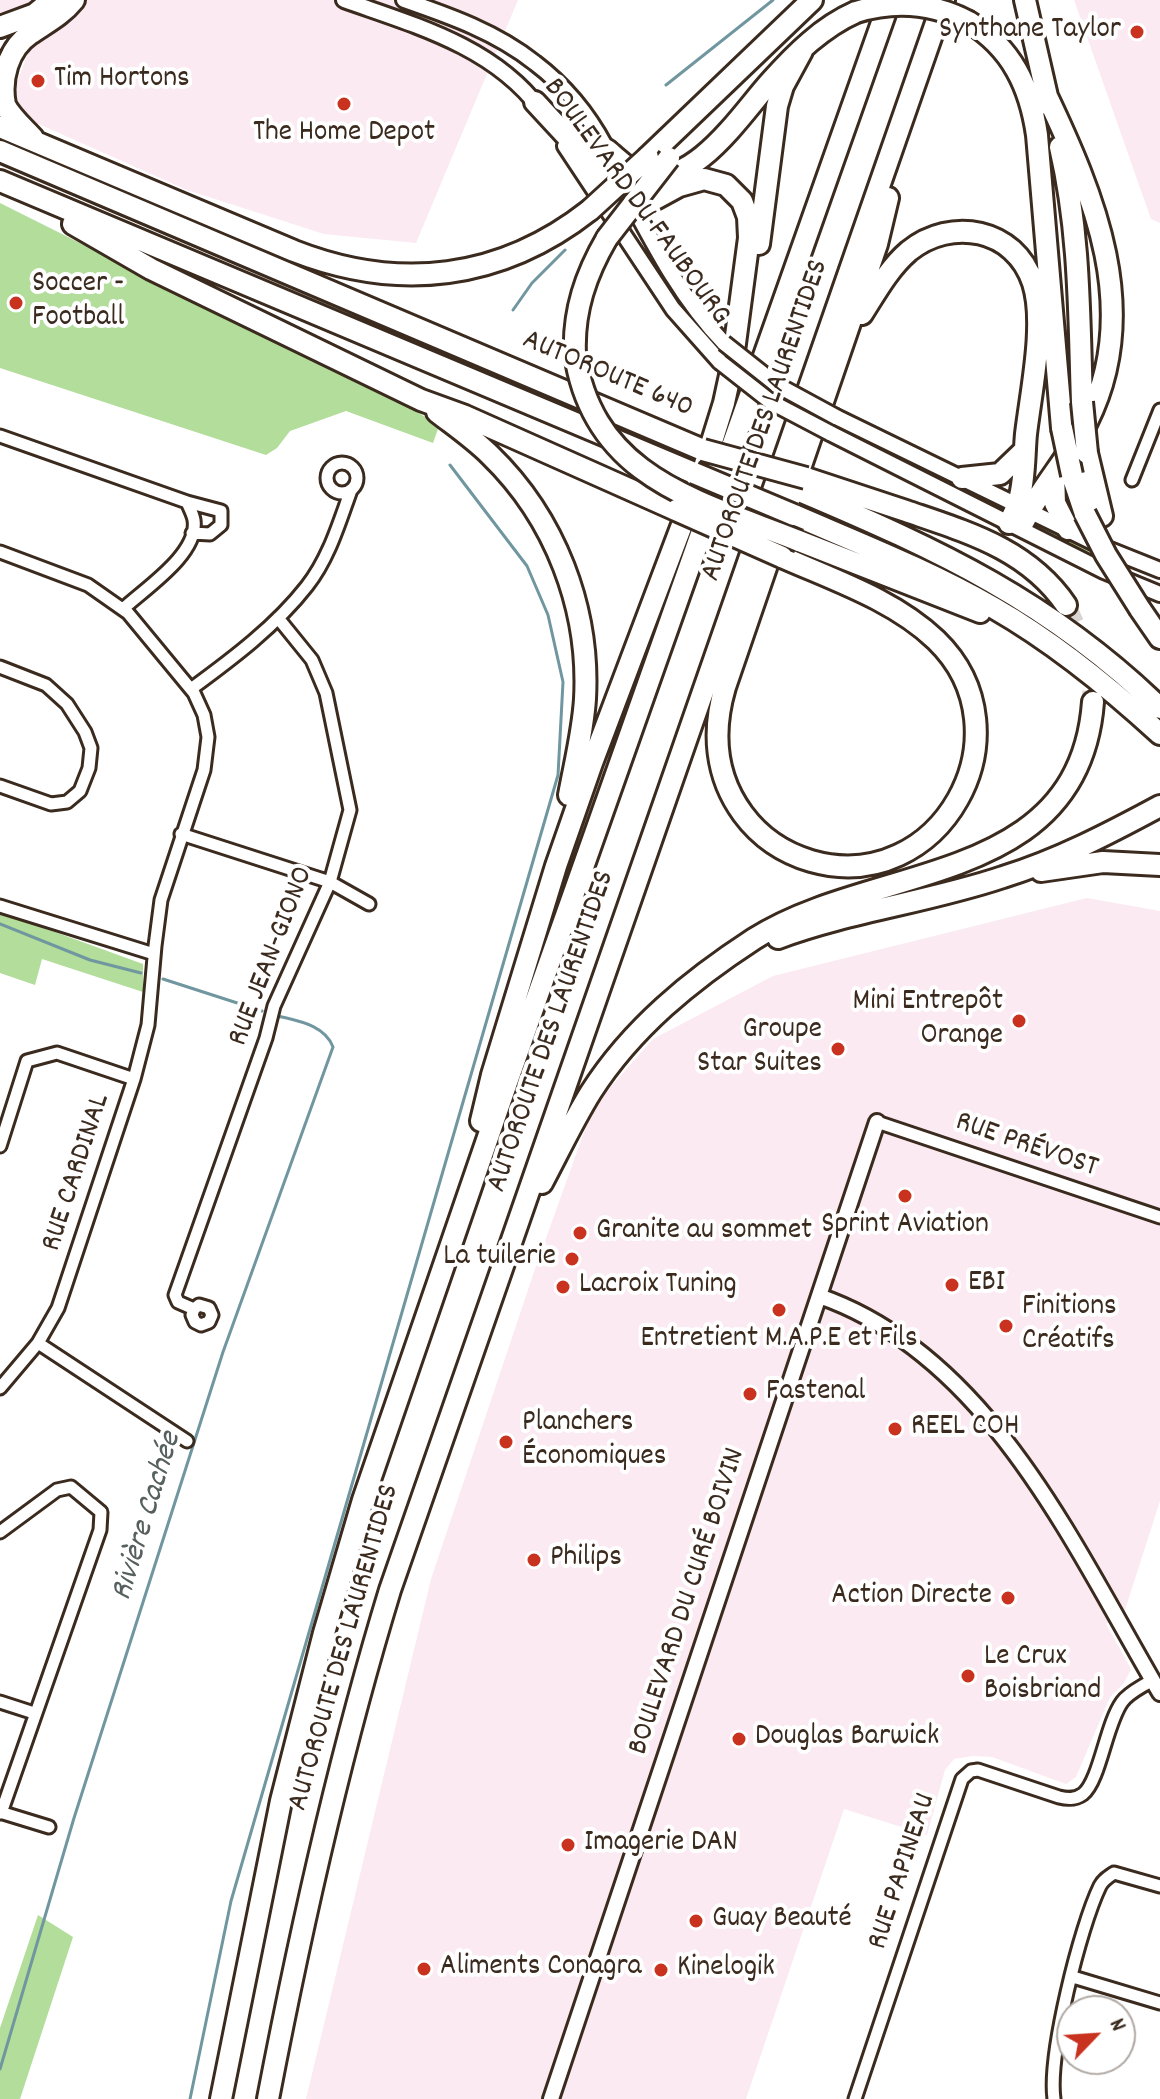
<!DOCTYPE html>
<meta charset="utf-8">
<style>
body{margin:0}
#map{position:relative;width:1160px;height:2099px;overflow:hidden;background:#fff;font-family:Dekko,sans-serif}
canvas{display:block}
.north{position:absolute;left:1056px;top:1995px;width:80px;height:80px;box-sizing:border-box;background:#fff;border:2px solid #b1aaa5;border-radius:50%;rotate:65deg;font-size:22px;font-weight:700;line-height:32px;text-align:center;color:#3b2a1e}
.north::after{content:'';display:block;margin:auto;width:28px;height:36px;background:#c8321e;clip-path:polygon(50% 0,100% 100%,50% 72%,0 100%)}
</style>
<div id="map">
<canvas width="1160" height="2099"></canvas>
<div class="north">N</div>
</div>
<script>
const ctx = document.querySelector('canvas').getContext('2d');
ctx.lineJoin = 'round';
function fill(path, color) {
  ctx.fillStyle = color;
  ctx.fill(path, 'evenodd');
}
function strokePath(path, color, width, dash) {
  ctx.strokeStyle = color;
  ctx.lineWidth = width;
  ctx.lineCap = dash ? 'butt' : 'round';
  ctx.setLineDash(dash || []);
  ctx.stroke(path);
}
function label(font, color, halo, rows, align = 'center') {
  ctx.font = font + ' Dekko,sans-serif';
  ctx.lineWidth = 8;
  ctx.setLineDash([]);
  ctx.textBaseline = 'middle';
  ctx.strokeStyle = halo;
  ctx.fillStyle = color;
  for (const [text, x, y, turn = 0] of rows) {
    ctx.save();
    ctx.translate(x, y);
    ctx.rotate((+turn || 0) * Math.PI / 180);
    ctx.textAlign = isNaN(turn) ? turn : align;
    if (halo) ctx.strokeText(text, 0, 0);
    ctx.fillText(text, 0, 0);
    ctx.restore();
  }
}
fill(new Path2D(`
 M0 0H518L416 243 324 234 187 190 23 117 12 95 29 51 20 14 0 19Z
 M1074 0H1160V223L1151 219Z
 M1087 898 1160 911V1501L1124 1613 1106 1624 1131 1669 1124 1683 1110 1697 1076 1777 1066 1784 992 1757 972 1756 954 1759 945 1770 927 1835 844 1809 746 2099H306L431 1579 535 1269 593 1107 653 1039 773 976Z`), '#fbeaf1');
fill(new Path2D(`
 M0 203 416 411 439 426 433 443 346 411 290 431 277 448 266 455 0 368Z
 M1034 520 1093 548 1099 562 1048 535Z
 M0 912 143 964V992L42 959 35 985 0 973Z
 M38 1915 73 1937 20 2099H0V2028Z`), '#b2dd9a');
strokePath(new Path2D(`
 M666 85 773 0
 M513 310 532 283 565 250
 M0 924 90 960 141 973
 M163 979 262 1011
 M0 2069 74 1818 223 1352 333 1047C325 1025 298 1021 278 1016
 M190 2099 231 1901 558 775 563 682 548 615 527 566 450 465`), '#70969f', 3);
strokePath(new Path2D(`
 M1066 605 1090 660 1093 702`), '#d8d4d2', 20, [20, 10]);
const minor = new Path2D(`
 M0 436 187 502C189 507 193 514 194 520 199 554 144 589 123 609
 M327 478a15 15 0 1 1 30 0a15 15 0 1 1-30 0Z
 M1132 480 1160 410
 M187 502 221 511V525L210 534 192 533
 M0 552 88 585 128 613 194 693 204 715 208 737 204 770 161 900 155 946 148 1025 134 1079 58 1308 38 1343 0 1388
 M0 667 46 685 67 704 85 732 91 748 89 768 80 791 67 802 51 804 0 786
 M191 689C232 659 276 626 307 586 329 558 339 523 351 490
 M181 834 330 882 369 904
 M0 906 154 954
 M877 1122 1160 1217
 M0 1146 27 1061 57 1053 134 1079
 M194 1309 192 1315 195 1322 201 1325 209 1322 212 1315 209 1308 199 1305 194 1309 178 1302 175 1295 266 1038 274 1006 330 882 350 810 326 693 312 660 278 618
 M38 1343 187 1441
 M0 1532 57 1490 71 1487 101 1512 100 1530 1 1813
 M0 1702 34 1713
 M0 1812 49 1827
 M1073 1977 1160 2003
 M855 2099 962 1779 971 1771 978 1770 1059 1797C1067 1799 1075 1800 1083 1794 1100 1780 1106 1724 1122 1702 1129 1692 1142 1687 1152 1680
 M1054 2099C1048 2055 1080 1927 1100 1886 1103 1880 1108 1877 1114 1873L1160 1886`);
const tertiary = new Path2D(`
 M344 0C414 25 493 46 540 109
 M404 0C450 16 496 32 535 63 564 85 588 114 605 146 614 162 620 180 628 196 656 249 682 299 724 343
 M565 146 673 309 720 362
 M836 417 1105 548 1160 570
 M830 433 1104 571 1160 594
 M819 1296C990 1355 1075 1549 1160 1693
 M551 2099 877 1122`);
const motorway = new Path2D(`
 M1025 0 1049 105
 M969 22C1012 48 1030 87 1037 135L1062 428
 M0 27 35 14 52 0
 M0 127 294 251C399 292 501 280 590 210
 M33 138C24 128 11 117 5 105 0 79 8 49 30 34 46 23 62 15 74 0
 M1060 147C1080 232 1079 315 1082 402
 M607 150C618 159 629 171 642 175 694 189 741 114 771 81 795 54 822 27 856 12
 M0 151 703 450
 M648 157 812 0
 M0 181 694 473
 M73 224 151 269 421 400 465 416 676 510
 M759 244 777 106 783 86 802 51
 M862 314C876 292 889 268 909 251 951 217 1015 228 1033 283 1046 323 1031 391 1026 434 1024 455 1025 479 1019 500 1017 508 1013 515 1009 523
 M575 354C573 311 586 274 607 238
 M437 412C455 426 474 439 490 455 555 518 590 608 585 699 583 731 575 763 569 795
 M1087 453 1102 516
 M1054 474 1055 503 1068 529
 M1072 475 1085 514
 M806 478C839 489 872 500 906 511 967 532 1028 549 1066 605
 M962 478 1000 474 1025 450
 M802 492C939 550 1051 602 1160 708
 M794 515C861 544 930 571 994 608 1055 643 1109 687 1160 734
 M1022 525C1040 488 1068 459 1087 422 1143 311 1094 195 1045 92
 M799 541 980 612
 M782 557C834 580 894 600 936 640 1032 733 940 898 811 861 784 853 760 837 743 814 715 776 712 731 725 687L877 244 888 198
 M1140 609 1160 638
 M1041 871 1103 862 1160 865
 M778 938C851 911 929 902 1003 877 1058 860 1110 833 1160 806
 M481 1121 492 1075 556 866 592 763 705 464 724 403 732 366 749 238 748 217 742 201 726 185 704 179 679 186 633 211 625 210 597 169 535 102
 M542 1183C558 1153 573 1121 591 1092 632 1028 691 980 754 939 872 863 1079 888 1093 702
 M221 2099 281 1801 324 1633 363 1500 506 1085 890 0
 M268 2099C301 1927 339 1757 390 1590L944 0`);
strokePath(minor, '#3b2a1e', 17);
strokePath(tertiary, '#3b2a1e', 20);
strokePath(motorway, '#3b2a1e', 26);
strokePath(minor, '#fff', 11);
strokePath(tertiary, '#fff', 14);
strokePath(motorway, '#fff', 20);
const tertiaryBridge = new Path2D(`
 M724 343 777 385 836 417
 M720 362 771 402 830 433`);
const motorwayBridge = new Path2D(`
 M856 12C895 0 933 3 969 22
 M590 210 648 157
 M607 238 669 158
 M575 354C593 478 699 501 799 541
 M1082 402 1087 453
 M1062 428 1072 475
 M703 450 806 478
 M694 473 794 515
 M676 510 782 557
 M1085 514 1106 555 1140 609`);
strokePath(tertiaryBridge, '#3b2a1e', 20, []);
strokePath(motorwayBridge, '#3b2a1e', 26, []);
strokePath(tertiaryBridge, '#fff', 14);
strokePath(motorwayBridge, '#fff', 20);
for (const [x, y, r, color] of [
 [1137,32,8,"#c8321e"],
 [38,81,8,"#c8321e"],
 [344,104,8,"#c8321e"],
 [16,303,8,"#c8321e"],
 [1019,1021,8,"#c8321e"],
 [838,1049,8,"#c8321e"],
 [905,1196,8,"#c8321e"],
 [580,1233,8,"#c8321e"],
 [572,1259,8,"#c8321e"],
 [952,1285,8,"#c8321e"],
 [563,1287,8,"#c8321e"],
 [779,1310,8,"#c8321e"],
 [1006,1326,8,"#c8321e"],
 [750,1394,8,"#c8321e"],
 [895,1429,8,"#c8321e"],
 [506,1442,8,"#c8321e"],
 [534,1560,8,"#c8321e"],
 [1008,1598,8,"#c8321e"],
 [968,1676,8,"#c8321e"],
 [739,1739,8,"#c8321e"],
 [568,1845,8,"#c8321e"],
 [696,1921,8,"#c8321e"],
 [424,1969,8,"#c8321e"],
 [661,1970,8,"#c8321e"]
]) {
  const dot = new Path2D();
  dot.arc(x, y, r, 0, 2 * Math.PI);
  ctx.fillStyle = color;
  ctx.fill(dot);
  strokePath(dot, '#fff', 3);
}
label('30px', '#3b2a1e', '#fff', [
 ["Synthane Taylor",1121,32,"right"],
 ["Tim Hortons",54,81],
 ["The Home Depot",344,135,"center"],
 ["Soccer -",32,286],
 ["Football",32,320],
 ["Mini Entrepôt",1003,1004,"right"],
 ["Orange",1003,1038,"right"],
 ["Groupe",822,1032,"right"],
 ["Star Suites",822,1066,"right"],
 ["Sprint Aviation",905,1227,"center"],
 ["Granite au sommet",596,1233],
 ["La tuilerie",556,1259,"right"],
 ["EBI",968,1285],
 ["Lacroix Tuning",579,1287],
 ["Finitions",1022,1309],
 ["Créatifs",1022,1343],
 ["Entretient M.A.P.E et Fils",779,1341,"center"],
 ["Fastenal",766,1394],
 ["Planchers",522,1425],
 ["Économiques",522,1459],
 ["REEL COH",911,1429],
 ["Philips",550,1560],
 ["Action Directe",992,1598,"right"],
 ["Le Crux",984,1659],
 ["Boisbriand",984,1693],
 ["Douglas Barwick",755,1739],
 ["Imagerie DAN",584,1845],
 ["Guay Beauté",712,1921],
 ["Aliments Conagra",440,1969],
 ["Kinelogik",677,1970]
], 'left');
label('30px', '#3b2a1e', '#fff', [
 ["BOULEVARD DU FAUBOURG",635,203,54],
 ["AUTOROUTE 640",607,376,23],
 ["AUTOROUTE DES LAURENTIDES",767,421,-71],
 ["RUE JEAN-GIONO",273,957,-69],
 ["AUTOROUTE DES LAURENTIDES",553,1032,-71],
 ["RUE PRÉVOST",1026,1147,19],
 ["RUE CARDINAL",78,1173,-72],
 ["BOULEVARD DU CURÉ BOIVIN",689,1602,-72],
 ["AUTOROUTE DES LAURENTIDES",346,1648,-74],
 ["RUE PAPINEAU",904,1872,-72]
]);
label('italic 32px', '#56605e', '#fff', [
 ["Rivière Cachée",149,1517,-73]
]);
</script>
